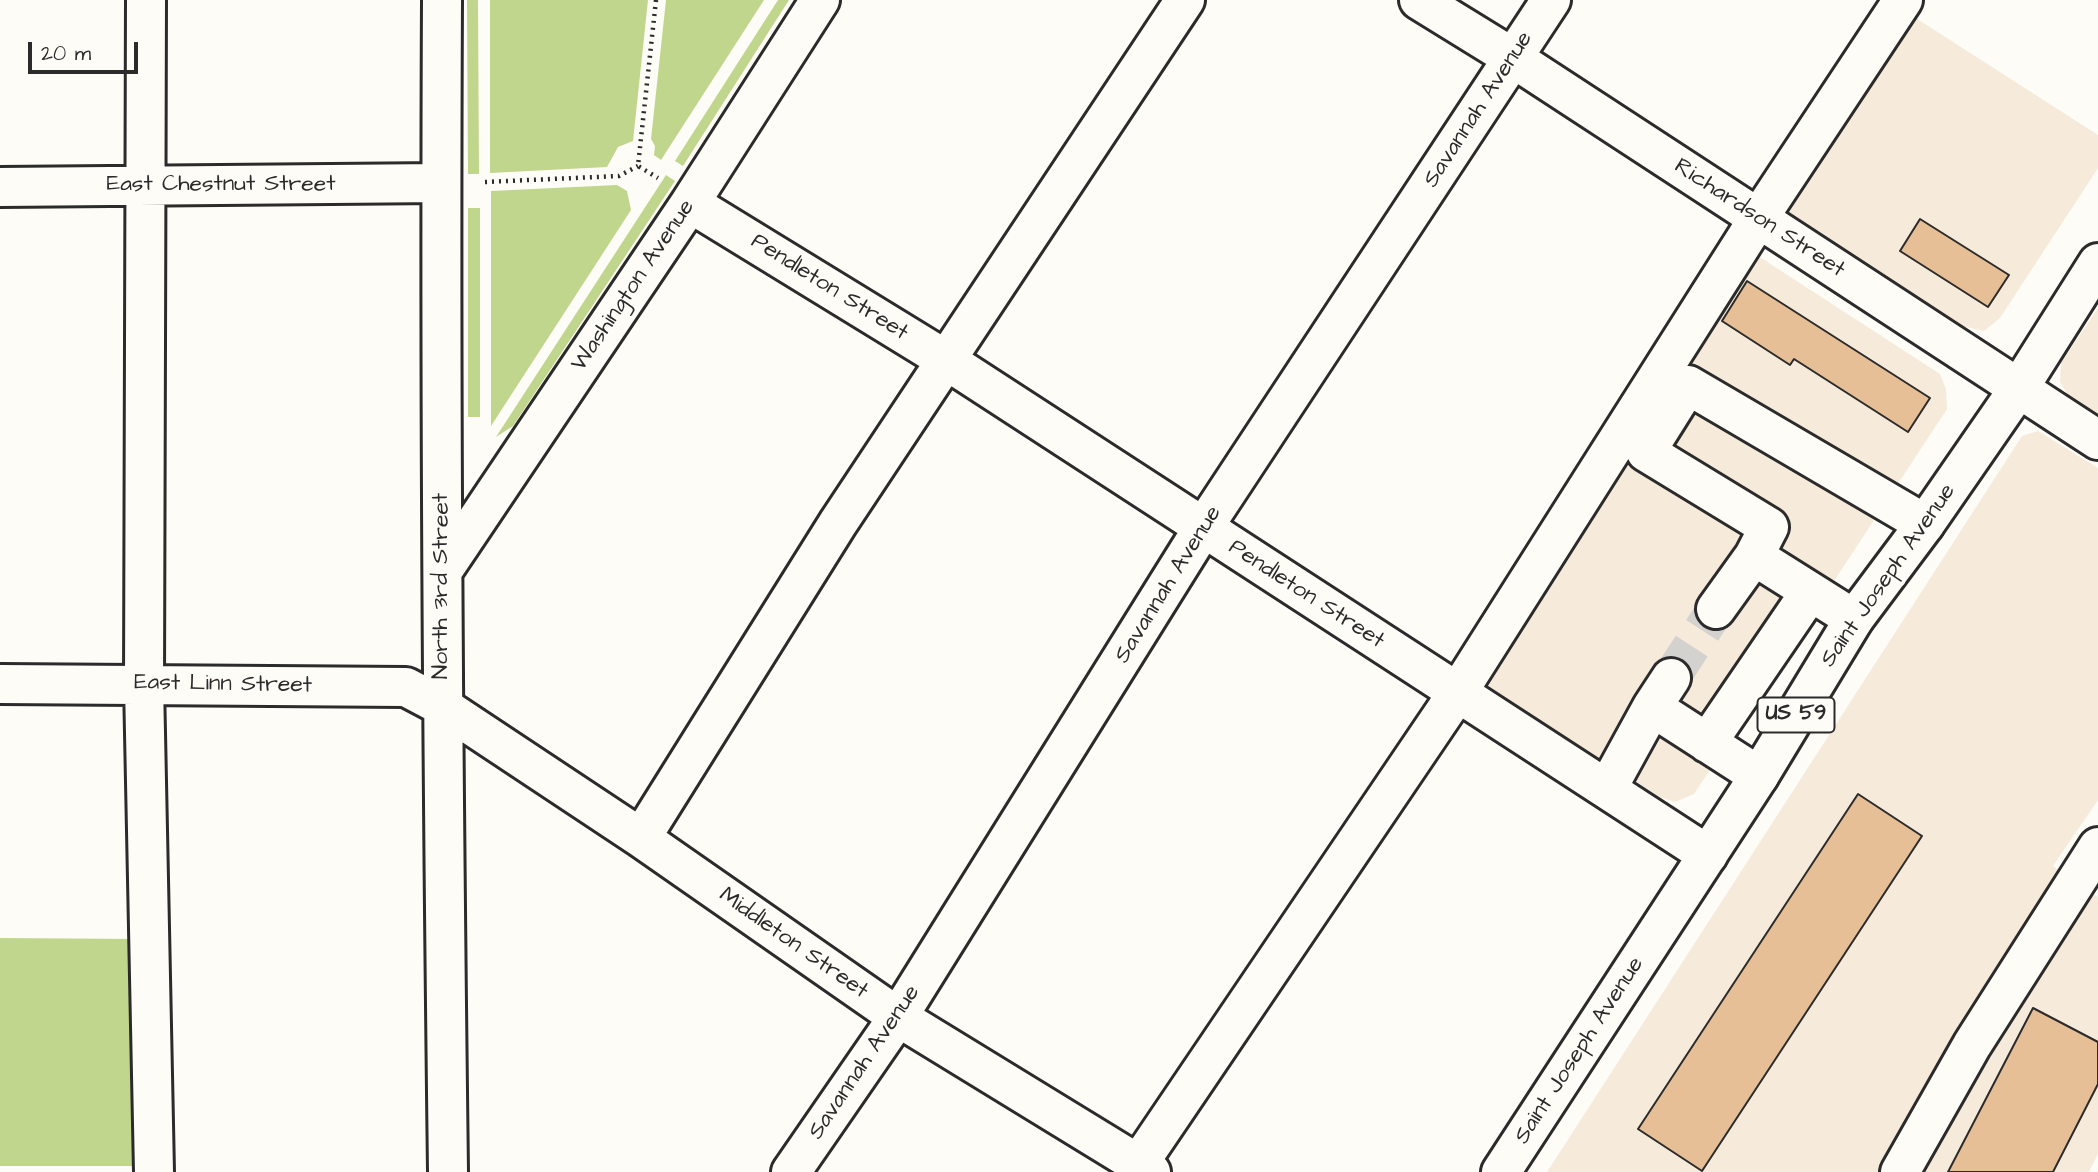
<!DOCTYPE html>
<style>
body{margin:0}
#map{position:relative;width:2098px;height:1172px;overflow:hidden;background:#fdfcf7;font-family:"Architects Daughter",sans-serif}
canvas{display:block}
.scale{position:absolute;left:28px;top:42px;width:110px;height:32px;box-sizing:border-box;border:4px solid #2b2b2b;border-top:0;padding-left:9px;font-size:21px;line-height:24px;white-space:nowrap;color:#2b2b2b;-webkit-text-stroke:5px #fdfcf7;paint-order:stroke}
</style>
<div id="map">
<canvas width="2098" height="1172"></canvas>
<div class="scale">20 m</div>
</div>
<script>
const ctx = document.querySelector('canvas').getContext('2d');
ctx.lineJoin = 'round';
function fill(path, color) {
  ctx.fillStyle = color;
  ctx.fill(path, 'evenodd');
}
function strokePath(path, color, width, dash) {
  ctx.strokeStyle = color;
  ctx.lineWidth = width;
  ctx.lineCap = dash ? 'butt' : 'round';
  ctx.setLineDash(dash || []);
  ctx.stroke(path);
}
function label(font, color, halo, rows, align = 'center') {
  ctx.font = font + ' "Architects Daughter",sans-serif';
  ctx.lineWidth = 7;
  ctx.setLineDash([]);
  ctx.textBaseline = 'middle';
  ctx.strokeStyle = halo;
  ctx.fillStyle = color;
  for (const [text, x, y, turn = 0] of rows) {
    ctx.save();
    ctx.translate(x, y);
    ctx.rotate((+turn || 0) * Math.PI / 180);
    ctx.textAlign = isNaN(turn) ? turn : align;
    if (halo) ctx.strokeText(text, 0, 0);
    ctx.fillText(text, 0, 0);
    ctx.restore();
  }
}
fill(new Path2D(`
 M1908 13 2098 135V168L2000 318 1984 331 1962 326 1779 211Z
 M1752 252 1940 374 1946 389 1947 409 1694 794 1675 802 1660 797 1478 681Z
 M2098 308V417L2070 398 2060 382 2061 363Z
 M2038 431 2098 468V800L2053 866 2098 897V1154L2089 1172H1547L2022 436Z`), '#f6eada');
fill(new Path2D(`
 M467 0H478L479 174H468Z
 M490 0H648L633 141 618 147 607 167 490 173Z
 M666 0H764L661 160 654 155 655 146 651 139Z
 M778 0H789L683 166 675 161Z
 M666 175 675 181 513 426 496 437Z
 M617 185 627 191 631 210 491 426V191Z
 M468 208H480V417H468Z
 M0 938 139 939 142 1166H0Z`), '#c0d68c');
const building = new Path2D(`
 M1920 219 2009 275 1988 307 1900 251Z
 M1747 281 1930 398 1908 432 1794 359 1790 365 1722 321Z
 M1858 794 1922 836 1702 1171 1638 1129Z
 M2033 1008 2098 1042V1084L2053 1172H1948Z`);
fill(building, '#e6bf96');
strokePath(building, '#2b2b2b', 2);
strokePath(new Path2D(`
 M1671 678 1716 609`), '#d3d2ce', 38, [38, 19]);
const minor = new Path2D(`
 M146 0 144 684 154 1172
 M442 0C440 391 443 781 448 1172
 M1419 0 1513 58 2098 440
 M0 187 441 183
 M690 203 946 360 1708 855
 M1754 556 1769 527 1646 452 1688 385 1925 524
 M444 569 690 203 820 0
 M1716 609 1754 556 1854 619
 M1671 678 1652 707 1759 776
 M0 684 406 687 442 706 641 838 898 1017 1151 1172
 M1707 743 1810 592
 M1607 789 1652 707
 M641 838 838 523 1185 0
 M791 1172 898 1017 1203 528 1551 0
 M1133 1172 1458 692 1758 219 1903 0
 M1900 1172 1972 1045 2098 847`);
const major = new Path2D(`
 M1501 1172 1759 776 1854 619 1925 524 2019 388 2098 263`);
strokePath(minor, '#2b2b2b', 44);
strokePath(major, '#2b2b2b', 44);
strokePath(new Path2D(`
 M656 0 638 166 658 178
 M485 182 619 176 638 166`), '#2b2b2b', 4.5, [2, 5]);
strokePath(minor, '#fdfcf7', 38);
strokePath(major, '#fdfcf7', 38);
for (const [x, y, w] of [
 [1796,715,77]
]) {
  const box = new Path2D();
  box.roundRect(x - w / 2, y - 17.5, w, 35, 5);
  ctx.fillStyle = '#fdfcf7';
  ctx.fill(box);
  strokePath(box, '#2b2b2b', 2);
}
label('bold 21px', '#2b2b2b', null, [
 ["US 59",1796,715]
]);
label('23px', '#2b2b2b', '#fdfcf7', [
 ["Savannah Avenue",1479,110,-57],
 ["East Chestnut Street",221,185],
 ["Richardson Street",1759,219,33],
 ["Washington Avenue",634,286,-56],
 ["Pendleton Street",829,288,32],
 ["Saint Joseph Avenue",1889,576,-55],
 ["Savannah Avenue",1169,585,-58],
 ["North 3rd Street",442,586,-90],
 ["Pendleton Street",1306,595,33],
 ["East Linn Street",223,685,1],
 ["Middleton Street",793,944,35],
 ["Saint Joseph Avenue",1580,1051,-57],
 ["Savannah Avenue",865,1063,-56]
]);
</script>
